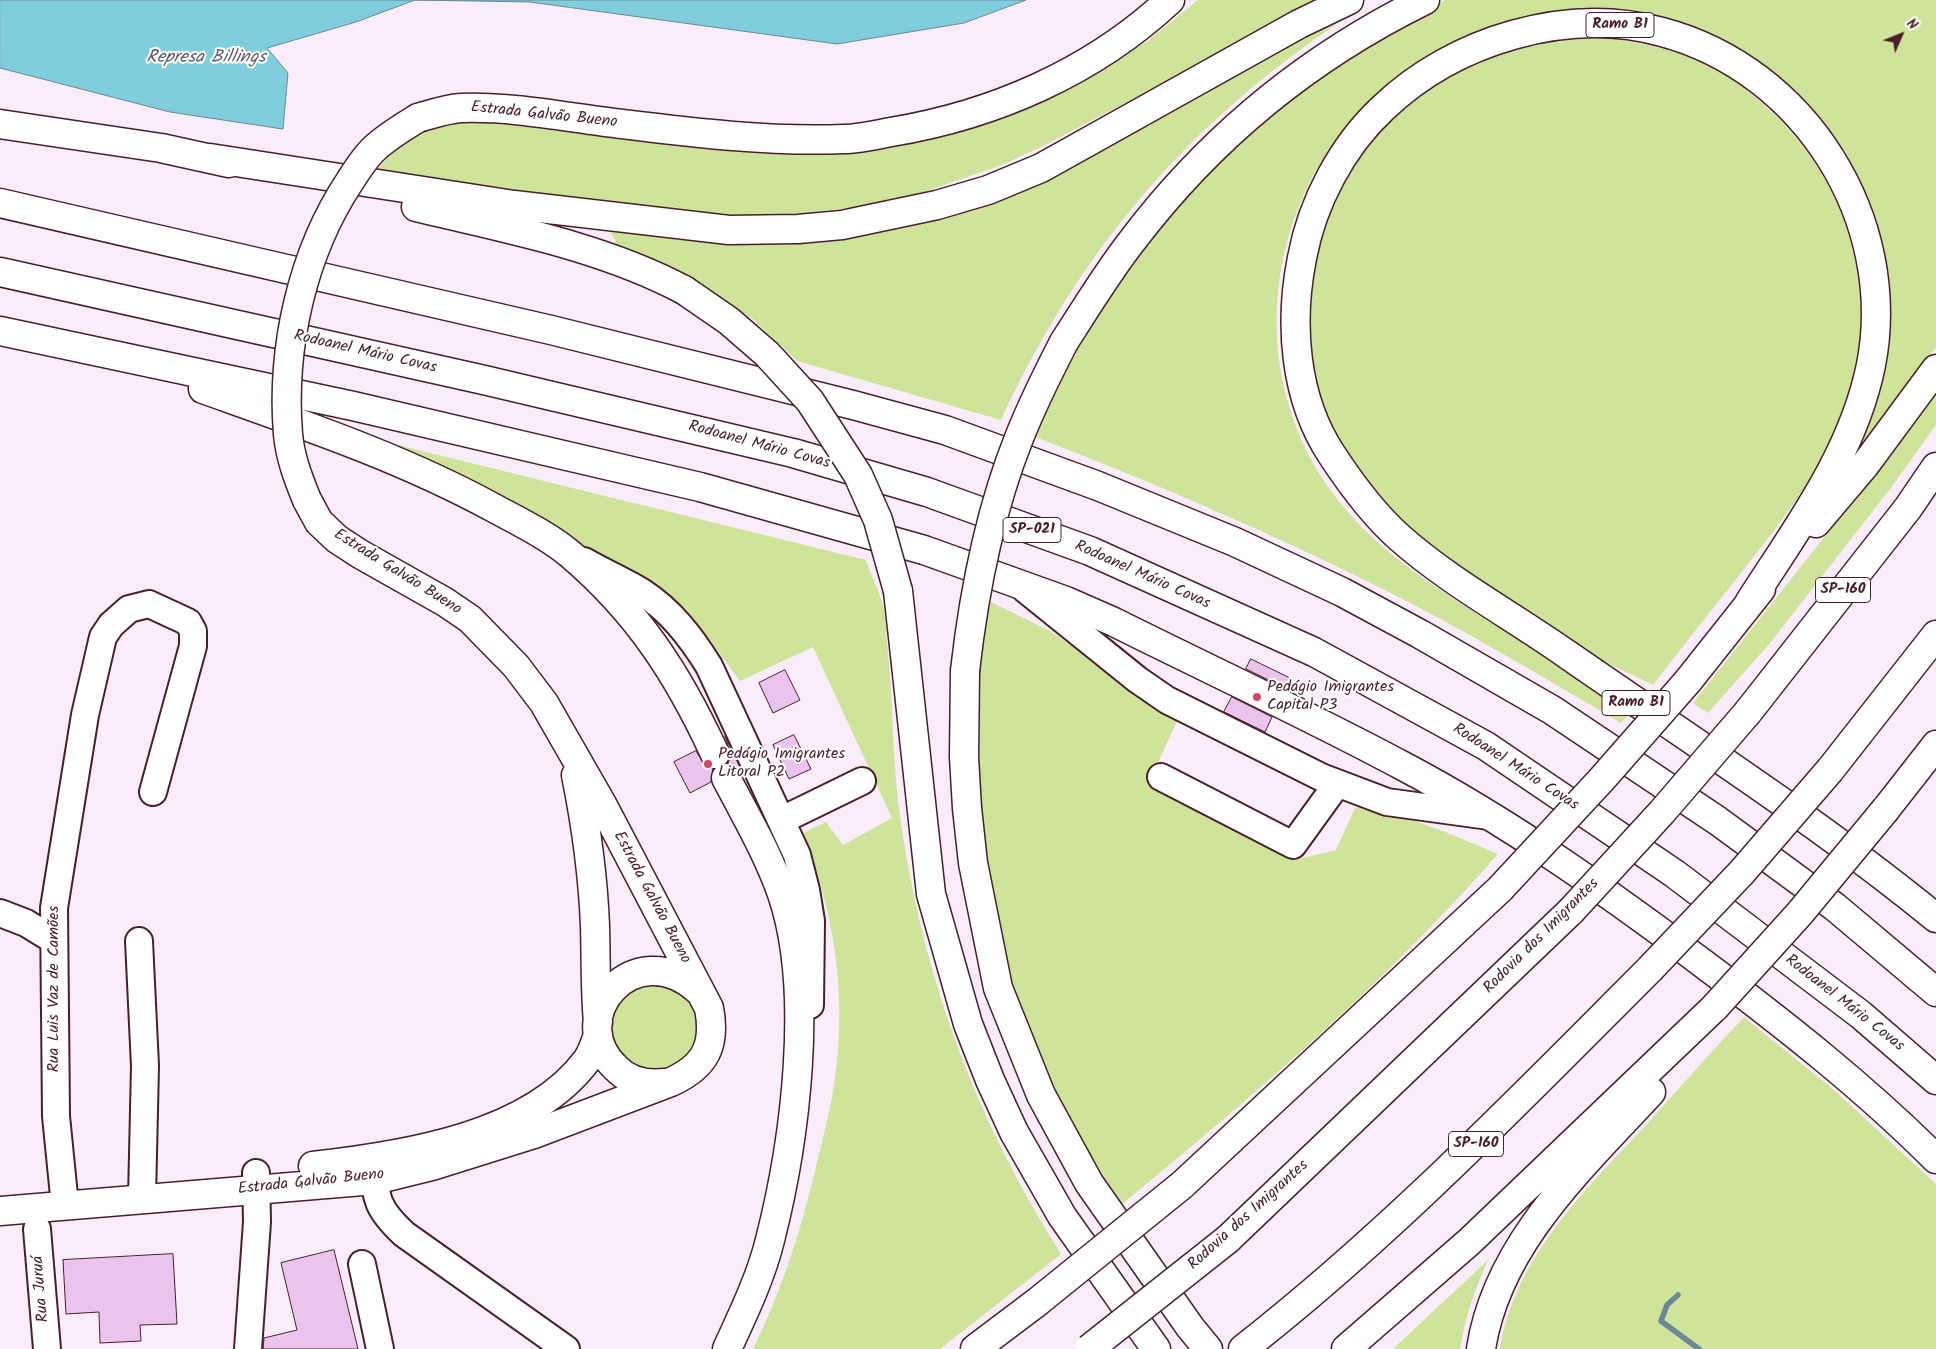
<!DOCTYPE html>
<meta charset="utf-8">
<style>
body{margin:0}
#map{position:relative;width:1936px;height:1349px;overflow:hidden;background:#f9edfa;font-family:Kalam,sans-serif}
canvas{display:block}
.north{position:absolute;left:1876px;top:10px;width:50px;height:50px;-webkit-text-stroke:4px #fff;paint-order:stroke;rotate:46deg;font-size:14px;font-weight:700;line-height:20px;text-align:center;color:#4a1f2b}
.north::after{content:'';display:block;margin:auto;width:18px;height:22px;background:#4a1f2b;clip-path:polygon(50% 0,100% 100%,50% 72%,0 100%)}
</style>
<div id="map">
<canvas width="1936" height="1349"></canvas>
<div class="north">N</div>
</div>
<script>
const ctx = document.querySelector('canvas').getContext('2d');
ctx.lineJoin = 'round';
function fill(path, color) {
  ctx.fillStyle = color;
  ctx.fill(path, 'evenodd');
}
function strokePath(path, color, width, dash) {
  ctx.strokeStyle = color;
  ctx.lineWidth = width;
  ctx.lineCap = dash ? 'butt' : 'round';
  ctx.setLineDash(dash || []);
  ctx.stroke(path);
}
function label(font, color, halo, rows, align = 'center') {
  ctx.font = font + ' Kalam,sans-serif';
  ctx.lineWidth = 4;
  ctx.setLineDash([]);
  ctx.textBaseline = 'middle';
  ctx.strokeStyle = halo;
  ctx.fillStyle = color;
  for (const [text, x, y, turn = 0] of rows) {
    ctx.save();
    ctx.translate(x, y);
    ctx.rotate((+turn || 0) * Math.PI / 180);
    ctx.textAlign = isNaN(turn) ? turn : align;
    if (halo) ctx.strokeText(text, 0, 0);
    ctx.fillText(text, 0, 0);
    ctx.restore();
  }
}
fill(new Path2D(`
 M1198 0H1329L1234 46 1043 146 1002 165 915 195 870 205 782 216H695L375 173C401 138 434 122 477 121L725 150 800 153 1072 86 1146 42Z
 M1445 0H1936V347L1828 497 1883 272 1763 73C1718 59 1673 46 1627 32 1610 27 1586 16 1568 14 1561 14 1551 16 1544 17 1515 21 1500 25 1472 35 1294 103 1219 325 1327 485 1371 549 1437 589 1502 629 1545 657 1589 684 1632 711L1621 723C1543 677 1465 630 1383 589 1269 532 1152 482 1033 436L1091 315 1207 165 1309 79Z
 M1338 23C1184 128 1080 250 1001 420L797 361 754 320 702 285 672 270 610 247 616 241 610 232 662 236 862 233Z
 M1612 38C1649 45 1688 52 1721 71 1731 77 1741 86 1751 94 1854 174 1890 312 1836 432 1813 481 1778 526 1745 568 1714 607 1683 646 1653 685L1591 655 1429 552 1354 478 1308 386 1304 262 1343 167 1409 96 1498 49 1552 39Z
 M1936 388V425L1890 489 1770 643 1708 713 1693 703 1848 507Z
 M377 440 866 560C871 575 879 590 883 606 886 618 886 631 887 643 893 696 892 748 898 801 919 967 972 1113 1061 1254L940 1349H753C782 1290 801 1230 816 1167 823 1137 831 1108 835 1078 847 993 834 912 803 833L826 822 843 845 892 818 813 647 740 681 710 640 693 622 630 571Z
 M989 601 1050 631 1179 717 1148 784 1294 860 1336 850 1355 808 1369 805 1443 831 1498 854C1385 983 1255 1095 1122 1204L1099 1176 1052 1090 1011 985 985 861 976 757 977 671Z
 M611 1027a44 44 0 1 1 88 0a44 44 0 1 1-88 0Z
 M1744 1017 1834 1090 1936 1184V1349H1500C1514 1258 1586 1189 1647 1124 1679 1088 1711 1052 1744 1017Z
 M1488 1260C1475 1289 1465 1317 1460 1349H1393Z`), '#cee49a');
const water = new Path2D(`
 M0 0H1026L964 23 837 44 530 2 415 0 356 22 267 48 288 73 283 129 170 112 0 68Z`);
fill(water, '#80cedd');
strokePath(water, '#6a8896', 1);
strokePath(new Path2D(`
 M1678 1295 1667 1305 1661 1321 1699 1349`), '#6a8896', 5.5);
const building = new Path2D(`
 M1251 659 1292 679 1287 689 1246 669Z
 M785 670 800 700 773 713 759 683Z
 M1232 697 1272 717 1265 732 1224 712Z
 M794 735 811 769 789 779 773 745Z
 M725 736 740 767 738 768 728 763 731 755Z
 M696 751 706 767 713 769 711 782 690 793 674 762Z
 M334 1250 358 1349H263L264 1338 297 1330 281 1263Z
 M173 1254 177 1324 140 1325 141 1341 100 1343 99 1312 66 1314 63 1260Z`);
fill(building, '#ebc4ed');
strokePath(building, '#4a1f2b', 1);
const minor = new Path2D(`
 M584 561C603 572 624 581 642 592 671 611 691 637 709 666L797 855 806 890 811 921 810 1005
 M1025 589 1138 680 1167 700 1321 777 1387 802 1489 816
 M1161 777 1293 845 1337 784
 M782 820 862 781
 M0 913 26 923 52 939
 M139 941 145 1066 142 1198
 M373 1160C376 1198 375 1207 404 1234L566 1349
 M65 1206 56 1116 54 908 85 715 103 637 111 625 129 609 149 604 188 622 193 631V646L153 792
 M37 1229 47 1349
 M362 1264 380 1349
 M248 1349 257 1222 256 1173`);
const major = new Path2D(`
 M418 118C432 114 446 109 461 108 514 106 569 118 622 124 696 133 770 142 844 139 859 139 875 135 891 132 994 115 1093 72 1170 0
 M576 775C586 825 593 875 595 926 596 958 595 990 598 1022
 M665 1083C646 1085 629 1082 616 1068 562 1017 635 933 698 990
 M313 1166C402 1156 530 1137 587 1060 592 1053 595 1043 598 1035
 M0 1211 375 1180 432 1166 534 1134 671 1082C706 1066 716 1045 709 1008L602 804 544 703 516 666 470 619 445 602 360 554 337 539 319 522 307 500`);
const highway = new Path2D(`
 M0 124 161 148 229 163
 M210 158 514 205 729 230 798 229 842 225 937 205 988 190 1041 168 1299 24 1349 0
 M0 203 551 330 853 405 945 430 1098 486 1235 542 1342 592 1420 634 1552 710 1718 821 1835 907 1936 992
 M416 207C507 229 601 246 684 290
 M0 272 484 380 793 453 927 492 1090 551 1314 652 1486 746 1675 874 1861 1015 1936 1080
 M0 331 353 406 700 487 924 550 1066 601 1114 622C1210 670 1308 715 1403 766 1509 822 1609 893 1705 965 1785 1025 1865 1088 1936 1159
 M1064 342C1086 308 1107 273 1132 241 1210 138 1309 57 1425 0
 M203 389C301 424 400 457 492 507 518 521 547 535 570 554 638 612 678 674 715 754
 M1816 523 1865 465 1936 369
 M898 591 931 894 968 1024 990 1080 1014 1132 1062 1216 1156 1349
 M1749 603C1797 528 1853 454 1871 365 1899 220 1805 70 1662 32 1567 6 1454 40 1383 108 1342 146 1312 203 1302 258 1289 323 1294 398 1332 455 1351 484 1374 515 1400 538 1451 583 1513 616 1568 655 1692 741 1820 823 1936 918
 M965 671 964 757 967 808 973 863 998 988 1041 1095 1089 1183 1190 1327 1208 1349
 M1688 681 1761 589
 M1748 712 1908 508 1936 467
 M1830 770 1936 635
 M726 778C746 816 768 854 782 894 815 991 795 1142 770 1240 761 1277 743 1314 727 1349
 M1886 809 1936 745
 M1182 1185 1500 889
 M1228 1239 1571 911
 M975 1349 1036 1303
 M1243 1349C1389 1235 1519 1100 1650 969
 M1346 1349 1469 1242 1715 1007
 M1481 1349C1497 1244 1582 1167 1651 1092`);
strokePath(minor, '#4a1f2b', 30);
strokePath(major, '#4a1f2b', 31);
strokePath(highway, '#4a1f2b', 31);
strokePath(minor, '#fff', 26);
strokePath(major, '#fff', 28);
strokePath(highway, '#fff', 28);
const majorBridge = new Path2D(`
 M307 500C298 478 290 457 288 434 281 348 302 253 350 181 357 170 365 157 375 148 388 136 403 127 418 118`);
const highwayBridge = new Path2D(`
 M684 290 729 321 767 354 810 401 858 475 878 520 898 591
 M965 671C974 591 989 513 1019 438 1032 405 1048 373 1064 342
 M1500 889 1602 779 1688 681
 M1571 911 1662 812 1748 712
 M1650 969 1742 872 1830 770
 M1715 1007 1800 913 1886 809
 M1036 1303 1182 1185
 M1089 1349 1228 1239`);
strokePath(majorBridge, '#4a1f2b', 31, []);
strokePath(highwayBridge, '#4a1f2b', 31, []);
strokePath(majorBridge, '#fff', 28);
strokePath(highwayBridge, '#fff', 28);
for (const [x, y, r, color] of [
 [1257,697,5,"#d1495b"],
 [708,764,5,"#d1495b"]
]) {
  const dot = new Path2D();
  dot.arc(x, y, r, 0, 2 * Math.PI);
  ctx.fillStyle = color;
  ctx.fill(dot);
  strokePath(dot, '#fff', 2);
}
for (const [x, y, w] of [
 [1620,25,68],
 [1032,530,58],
 [1843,590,55],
 [1636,703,68],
 [1476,1144,55]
]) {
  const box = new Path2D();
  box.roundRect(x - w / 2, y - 12.5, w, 25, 4);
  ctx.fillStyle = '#fff';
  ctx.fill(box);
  strokePath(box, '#4a1f2b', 1);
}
label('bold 15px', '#4a1f2b', null, [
 ["Ramo B1",1620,25],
 ["SP-021",1032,530],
 ["SP-160",1843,590],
 ["Ramo B1",1636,703],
 ["SP-160",1476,1144]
]);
label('16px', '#4a1f2b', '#fff', [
 ["Estrada Galvão Bueno",544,116,6],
 ["Rodoanel Mário Covas",365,353,13],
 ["Rodoanel Mário Covas",759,446,15],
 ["Estrada Galvão Bueno",397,573,32],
 ["Rodoanel Mário Covas",1142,576,24],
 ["Rodoanel Mário Covas",1515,768,33],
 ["Estrada Galvão Bueno",651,898,62],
 ["Rodovia dos Imigrantes",1542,937,-45],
 ["Rua Luis Vaz de Camões",55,989,-90],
 ["Rodoanel Mário Covas",1844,1004,38],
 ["Estrada Galvão Bueno",311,1183,-6],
 ["Rodovia dos Imigrantes",1249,1216,-42],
 ["Rua Juruá",42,1289,-95]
]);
label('16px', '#4a1f2b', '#fff', [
 ["Pedágio Imigrantes",1267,688],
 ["Capital P3",1267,706],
 ["Pedágio Imigrantes",718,755],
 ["Litoral P2",718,773]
], 'left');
label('italic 18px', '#5d5c69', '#fff', [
 ["Represa Billings",206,59]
]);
</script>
